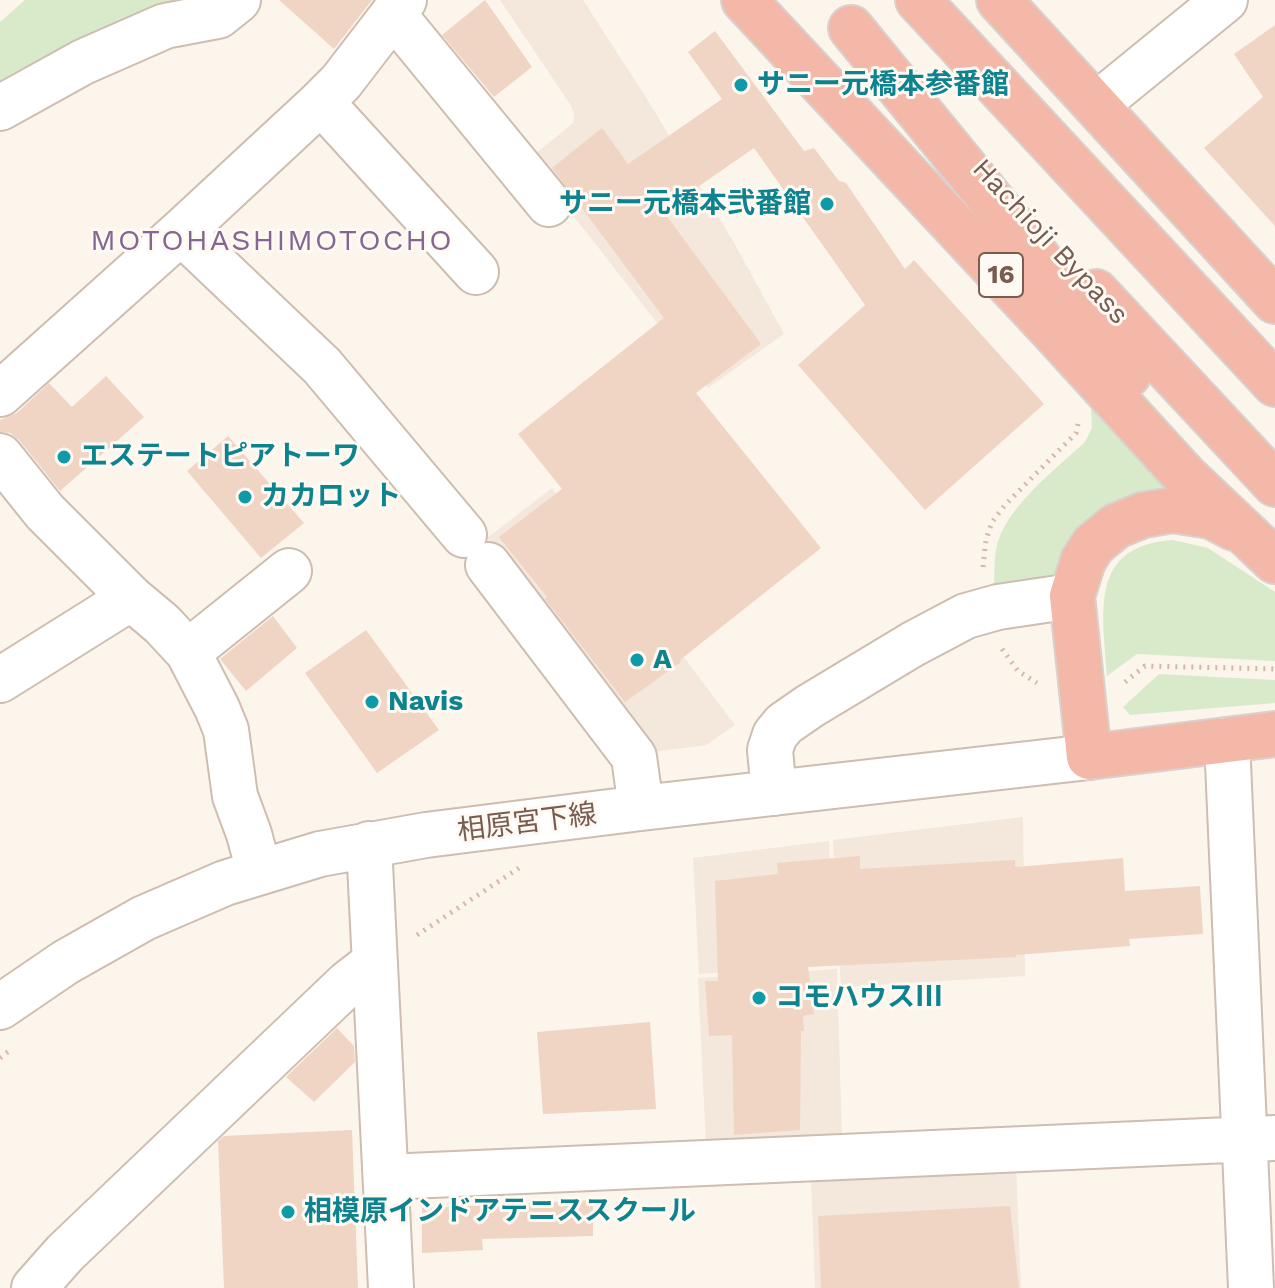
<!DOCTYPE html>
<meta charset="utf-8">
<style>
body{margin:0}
canvas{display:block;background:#fcf5ec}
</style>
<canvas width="1275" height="1288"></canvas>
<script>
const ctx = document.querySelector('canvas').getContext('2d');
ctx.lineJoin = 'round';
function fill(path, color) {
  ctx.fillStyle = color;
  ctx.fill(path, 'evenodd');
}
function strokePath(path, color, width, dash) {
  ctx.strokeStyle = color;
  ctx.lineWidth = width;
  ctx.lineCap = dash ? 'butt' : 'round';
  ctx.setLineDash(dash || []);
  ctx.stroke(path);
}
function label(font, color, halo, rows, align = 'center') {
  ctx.font = font + ' "Work Sans","Noto Sans JP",sans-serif';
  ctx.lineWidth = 6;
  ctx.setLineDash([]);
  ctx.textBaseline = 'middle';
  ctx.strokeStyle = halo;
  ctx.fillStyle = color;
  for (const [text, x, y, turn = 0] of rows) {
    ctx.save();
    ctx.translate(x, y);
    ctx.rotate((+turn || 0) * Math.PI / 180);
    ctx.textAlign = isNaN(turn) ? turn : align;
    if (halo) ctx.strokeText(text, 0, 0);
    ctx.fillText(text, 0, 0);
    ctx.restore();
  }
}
fill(new Path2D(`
 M500 0H583L647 99 733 241 784 334 708 388 529 159 573 123 574 113 570 104Z
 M552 488 662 628 735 725 706 745 646 753 525 586 487 538Z
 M1023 817 1025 976 841 987 833 840Z
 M829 841 834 965 699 974 693 858Z
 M837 969 842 1138 706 1145 698 978Z
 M1016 1166 1021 1288H815L811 1175Z`), '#f4e7db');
fill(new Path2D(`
 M25 0H186L165 5 16 71 0 81V22Z
 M1093 406 1166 488C1135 493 1098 502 1079 530 1069 546 1063 575 1044 581 1029 586 1010 585 994 587 995 570 993 552 1000 536 1014 501 1057 468 1085 442L1092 428 1091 407Z
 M1173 540 1208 548 1275 592V661L1137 654 1107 676C1103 612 1088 546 1173 540Z
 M1159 674 1275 680V703L1130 715 1123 707Z`), '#d8eaca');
fill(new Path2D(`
 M279 0H372L334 49Z
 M485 0 532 67 494 97 442 35Z
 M1275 25V226L1204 148 1263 97 1234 54Z
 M715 31 804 151 814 148 839 181 846 183 905 269 914 260 1044 404 925 510 798 365 865 305 754 148 663 211 761 344 696 393 821 548 680 660 681 662 625 702 545 599 547 597 499 537 562 489 518 434 664 318 552 168 602 128 628 164 722 99 688 52Z
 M106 376 144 417 60 491 19 440 10 433 0 432V420L17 413 49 383 72 407Z
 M228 436 304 523 261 558 187 471Z
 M273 616 297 648 246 691 220 659Z
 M366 630 439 730 377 773 305 673Z
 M860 856V869L1015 860V867L1123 858 1125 891 1200 886 1203 934 1129 939 1130 946 1016 955V957L808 967 814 1014 803 1016 804 1031H801L800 1130 734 1135 732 1035 709 1036 705 981H718L715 881 778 874 777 863Z
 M650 1022 656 1109 543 1114 537 1032Z
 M337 1028 354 1046 355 1062 314 1102 286 1077Z
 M352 1130 358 1288H224L218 1141 224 1136Z
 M593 1200V1236L482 1239 483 1250 422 1253V1208Z
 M1010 1206 1019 1288H821L818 1216Z`), '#f0d5c5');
const minor = new Path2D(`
 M393 14 549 204
 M321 102 476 272
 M1096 105 1225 0
 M0 108 83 62 165 26 218 16 238 0
 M181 232 322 366 464 535
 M0 394 181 232 321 102 341 82 404 0
 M0 456 45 512 131 598 162 624 188 652 217 708 226 730 235 796 249 834 259 871
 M488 565 634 757 641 808
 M188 652 289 571
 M0 680 131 598
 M1227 740 1251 1288
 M774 793 770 750 775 735 784 724 810 706 913 644 966 616 998 607 1072 596
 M369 844 391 1288
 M0 1007 66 962 144 918 225 883 320 854 426 835 641 808 1089 757
 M386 1177 1275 1138
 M34 1288 65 1253 348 983 375 962`);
const highway = new Path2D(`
 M744 0 1052 330 1185 476 1275 561
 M918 0 1275 384
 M999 0 1275 301
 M851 28 1029 246 1128 375
 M1096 292 1275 484
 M1234 528 1211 516 1173 510 1143 515 1116 526 1093 545 1083 561 1072 596 1089 757 1275 734`);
strokePath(minor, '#cebdb1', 48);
strokePath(highway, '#d9d1ce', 48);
strokePath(new Path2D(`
 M983 567 986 539 992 522 1005 505 1076 433 1078 424
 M1002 649 1018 671 1037 683
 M1125 682 1145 666 1275 669
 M417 935 519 868
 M0 1058 10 1050`), '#d6b8a7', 5, [2, 6]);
strokePath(minor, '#fff', 44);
strokePath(highway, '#f3b8a7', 44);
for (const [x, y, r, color] of [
 [741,85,8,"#0f9aa8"],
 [827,204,8,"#0f9aa8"],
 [64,457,8,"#0f9aa8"],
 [245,497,8,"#0f9aa8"],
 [637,660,8,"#0f9aa8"],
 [372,702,8,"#0f9aa8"],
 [759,998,8,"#0f9aa8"],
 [288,1212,8,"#0f9aa8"]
]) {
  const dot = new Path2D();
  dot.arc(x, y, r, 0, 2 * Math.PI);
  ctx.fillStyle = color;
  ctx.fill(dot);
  strokePath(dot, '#fef9f3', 3);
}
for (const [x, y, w] of [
 [1001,275,44]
]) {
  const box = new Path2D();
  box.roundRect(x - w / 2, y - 22, w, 44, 6);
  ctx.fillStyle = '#fef9f3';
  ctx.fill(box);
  strokePath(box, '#775c4f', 2);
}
label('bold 26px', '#775c4f', null, [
 ["16",1001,275]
]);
label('bold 28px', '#0d838f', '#fef9f3', [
 ["サニー元橋本参番館",757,85],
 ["サニー元橋本弐番館",811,204,"right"],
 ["エステートピアトーワ",80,457],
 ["カカロット",261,497],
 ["A",653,660],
 ["Navis",388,702],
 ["コモハウスⅢ",775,998],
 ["相模原インドアテニススクール",304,1212]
], 'left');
label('28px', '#775c4f', '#fef9f3', [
 ["Hachioji Bypass",1050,242,47],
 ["相原宮下線",527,823,-7]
]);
ctx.letterSpacing = '2px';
label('30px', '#836792', '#fef9f3', [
 ["MOTOHASHIMOTOCHO",272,241]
]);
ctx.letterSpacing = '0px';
</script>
